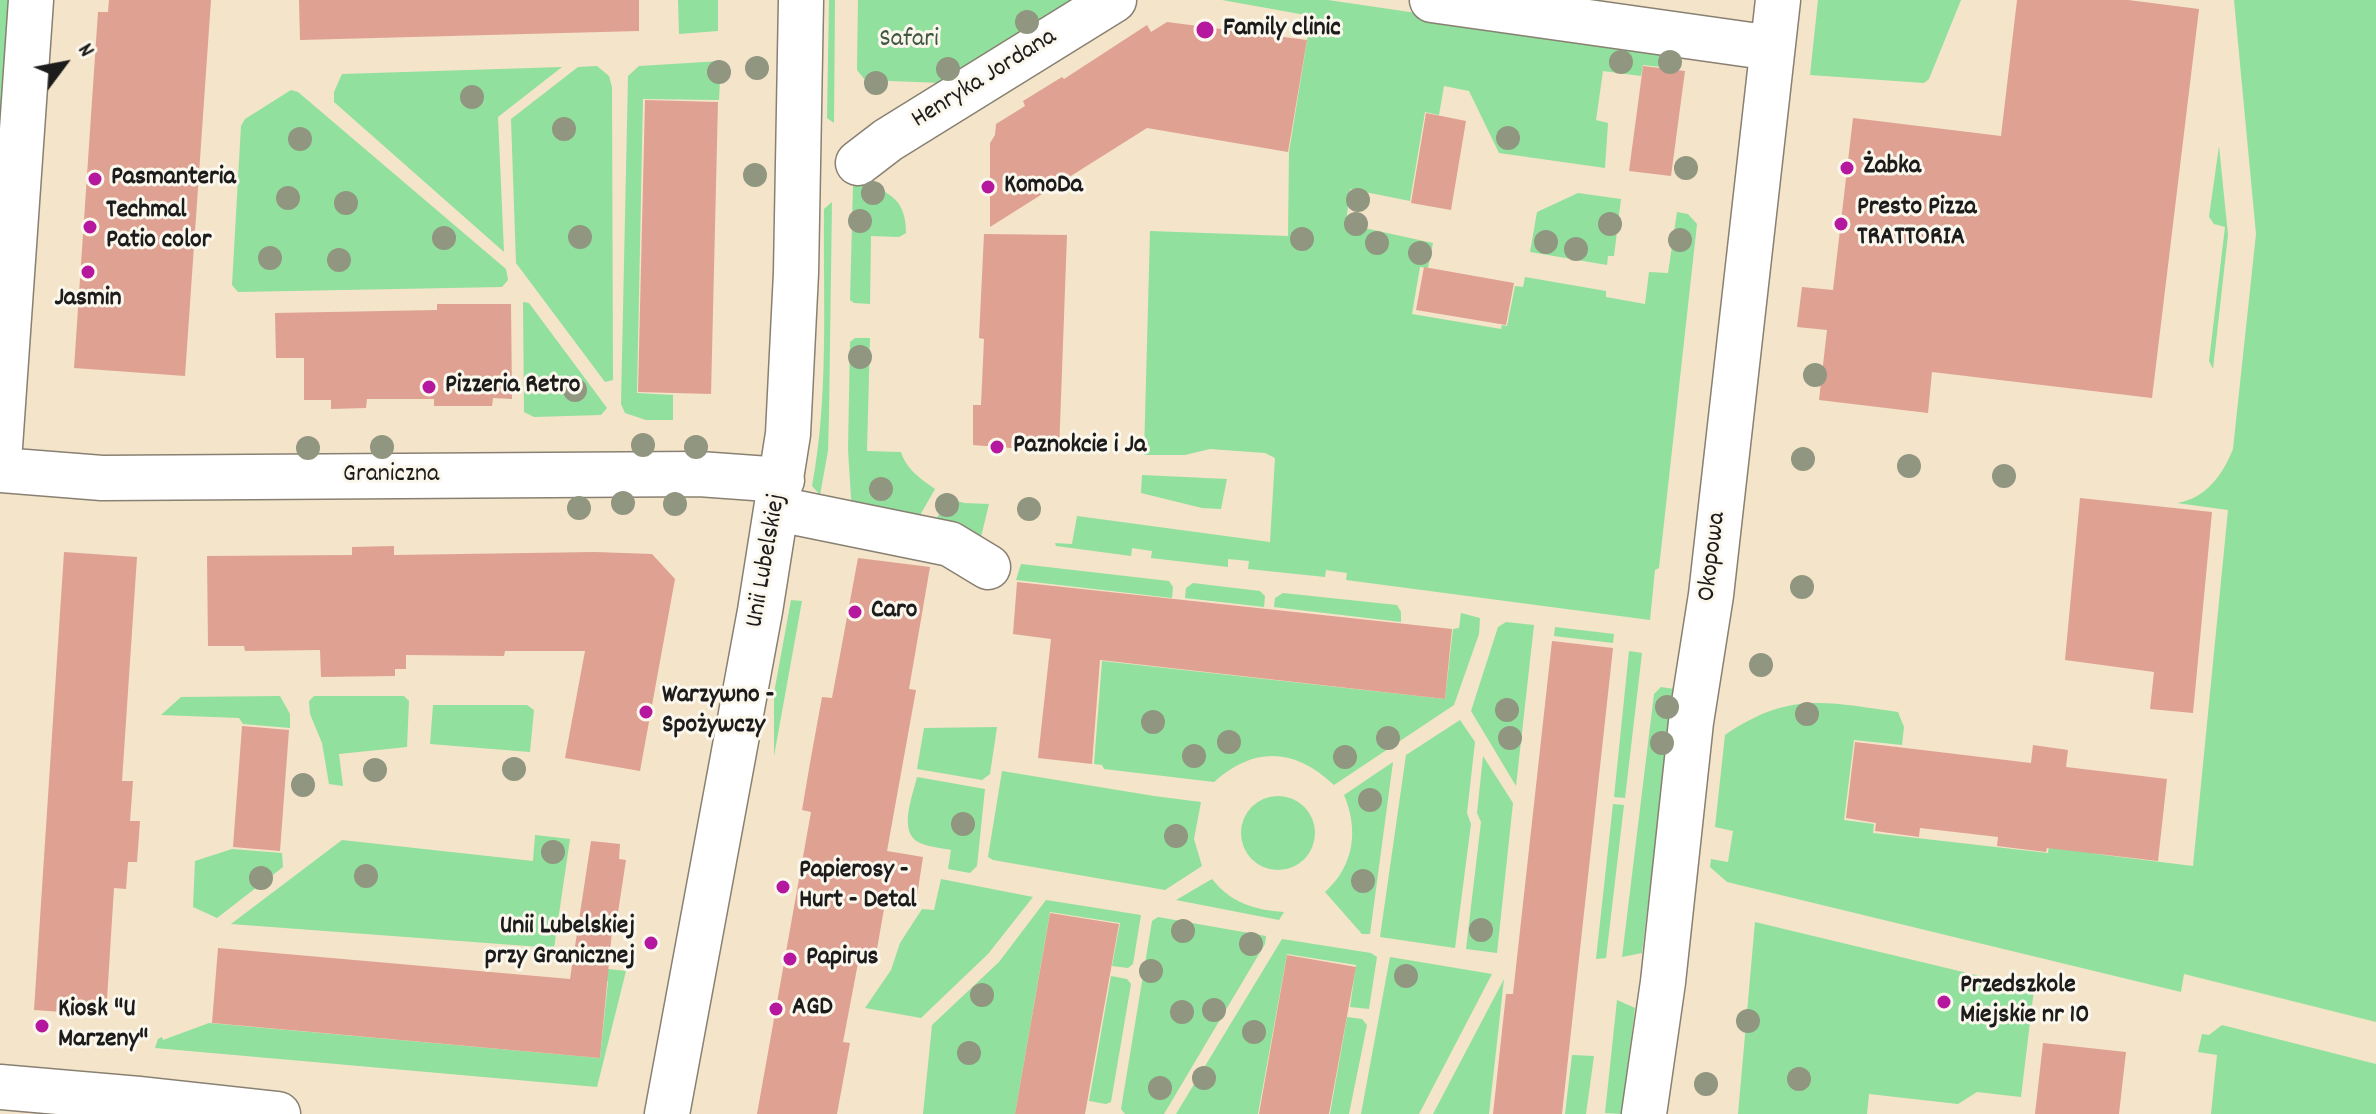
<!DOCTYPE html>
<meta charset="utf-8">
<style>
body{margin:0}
#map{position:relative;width:2376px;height:1114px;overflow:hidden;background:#f4e4c9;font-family:Dekko,sans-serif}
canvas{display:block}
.north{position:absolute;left:24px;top:24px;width:80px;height:80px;-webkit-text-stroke:6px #fbf7ec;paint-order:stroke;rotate:58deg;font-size:22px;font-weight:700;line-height:32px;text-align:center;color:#1c1c1c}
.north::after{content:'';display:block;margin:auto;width:28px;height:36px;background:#1c1c1c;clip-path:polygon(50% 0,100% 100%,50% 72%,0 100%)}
</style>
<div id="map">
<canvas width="2376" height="1114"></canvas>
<div class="north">N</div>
</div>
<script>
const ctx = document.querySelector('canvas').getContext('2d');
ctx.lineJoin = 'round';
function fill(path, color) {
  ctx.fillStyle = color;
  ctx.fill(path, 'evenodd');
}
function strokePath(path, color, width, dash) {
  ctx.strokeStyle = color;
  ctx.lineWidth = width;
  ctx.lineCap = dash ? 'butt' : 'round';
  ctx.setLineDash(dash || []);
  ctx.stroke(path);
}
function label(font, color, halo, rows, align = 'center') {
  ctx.font = font + ' Dekko,sans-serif';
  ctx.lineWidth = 6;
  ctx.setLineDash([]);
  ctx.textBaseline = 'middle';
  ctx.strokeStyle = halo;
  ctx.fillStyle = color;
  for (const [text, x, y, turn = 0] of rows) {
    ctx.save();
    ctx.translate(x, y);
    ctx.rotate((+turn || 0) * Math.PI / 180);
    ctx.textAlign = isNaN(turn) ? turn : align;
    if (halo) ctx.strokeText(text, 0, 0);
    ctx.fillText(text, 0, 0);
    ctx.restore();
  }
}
fill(new Path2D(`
 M0 0H13L0 215Z
 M678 0H718V31L679 34Z
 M829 0H835L834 123 827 118Z
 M858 0H1081L941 83 865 80 857 70Z
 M1222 0H1328L1682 52 1679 69 1643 65 1641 76 1603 71 1596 120 1608 123 1605 168 1499 153 1469 91 1444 86 1439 115 1425 112 1410 201 1350 189 1346 224 1433 243 1428 268 1420 267 1412 314 1501 329 1502 325 1507 326 1515 286 1523 287 1525 277 1606 291V297L1645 304 1649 272 1668 273 1677 212 1688 214 1697 224 1659 568 1655 570 1650 620 1346 580 1347 573 1326 570 1325 577 1248 569 1249 561 1228 559V567L1151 558 1152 551 1132 548 1131 556 1056 546 1055 543 1072 544 1077 516 1270 542 1275 458 1265 453 1210 449 1185 455H1144L1150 231 1288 236 1289 152 1311 16Z
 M1818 0H1961L1929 79 1924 83 1810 75Z
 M2234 0H2376V1022L2184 974 2181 992 1727 882 1710 867 1711 859 1728 862 1733 831 1715 827 1725 735C1789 691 1826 702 1898 712L1904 727 1902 745 1854 740 1844 820 1874 824 1873 833 2048 853 2049 845 2104 855 2193 866 2228 510 2177 503C2205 499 2223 475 2233 449L2256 234Z
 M721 61 719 100 643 99 637 393 673 395V420H646L625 413 621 404 628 76 639 66Z
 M597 66 609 76 612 87 613 380 605 382 516 263 511 119 578 67Z
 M562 67 498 117 504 252 334 102V92L342 74Z
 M291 90 298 92 506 269 508 280 502 287 238 292 232 285 241 126 245 119Z
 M2219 146 2228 235 2213 369 2209 361 2225 227 2214 224 2209 217Z
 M866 183C893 194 906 202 906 233L899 237 871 236 870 304 854 303 850 300 853 186Z
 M1578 193 1621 199 1614 256H1608L1607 265 1530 252 1537 212Z
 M832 202 829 416 828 451 820 495 812 486C829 397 823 300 824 209Z
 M523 302 529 303 607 408 601 415 534 417 524 412Z
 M855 338H870L867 451 901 452C906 469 921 479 935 489L915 524 852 513 848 450 850 342Z
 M1142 475 1227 479 1221 509 1202 508 1141 493Z
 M948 498 964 503 989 504 981 537 932 527Z
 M1021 564 1169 581 1173 587 1172 598 1016 580Z
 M1193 583 1260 591 1265 596 1264 607 1185 598 1186 588Z
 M1283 593 1397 605 1401 612V622L1274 607 1275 598Z
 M791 600 802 601 774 756V693Z
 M1461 613 1480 618 1479 634 1454 705 1334 785C1294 748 1255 746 1214 782L1104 769 1102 765 1094 764 1102 661 1445 699 1453 629 1459 628Z
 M1506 622 1534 625 1516 786 1471 711 1498 627Z
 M1555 627 1614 634 1613 643 1554 636Z
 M1629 651 1642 653 1625 798 1614 797Z
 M1661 687 1674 689 1642 953 1622 957 1654 694Z
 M280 696 290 714V728L243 724 239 718 161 715 181 697Z
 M314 696H404L409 701 407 747 339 754 343 786 329 784 322 743 310 714 309 701Z
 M433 705H527L534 710 530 752 430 744Z
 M1460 720 1475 742 1467 813 1471 824 1455 948 1380 937 1406 755Z
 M997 727 990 774 982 780 917 769 924 728Z
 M1483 756 1513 803 1497 953 1466 949 1481 822 1477 813Z
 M1393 762 1370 934H1362L1325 892C1354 866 1359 830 1344 795Z
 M1002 771 1154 796 1201 802 1194 839 1202 866 1165 890 993 860 988 857Z
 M917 777 985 789 977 866 970 873 948 869 951 850C942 848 929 847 920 843 897 833 913 795 917 777Z
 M1241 833a37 37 0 1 1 74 0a37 37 0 1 1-74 0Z
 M1613 804 1624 805 1606 958 1596 959Z
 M535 835 570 839 554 948 231 924 342 840 533 861Z
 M232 849 282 853 283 867 217 918 193 907 195 861Z
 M941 879 1033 897 988 954 921 1018 865 1008 891 970 900 943 922 909 934 910Z
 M1212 879C1231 903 1255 910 1284 912L1279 920 1176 900Z
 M1046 900 1141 915 1133 964 1128 968 1112 966 1120 923 1050 912 1015 1114H923L932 1025 999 962Z
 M1158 917 1266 936 1265 944 1164 1114H1125L1121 1109 1152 921Z
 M1755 922 2034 989 2021 1097 1977 1092 1958 1104 1869 1094 1867 1114H1738Z
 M1282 939 1371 953 1377 957 1369 1009 1350 1007 1356 965 1287 954 1258 1114H1176Z
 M1390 957 1492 974 1419 1114H1361Z
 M582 966 626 971 597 1087 155 1048 158 1039 162 1037 163 1040 209 1023 600 1058 608 981 578 979Z
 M1111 976 1127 979 1131 984 1111 1102 1106 1104 1089 1101Z
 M1504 979 1489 1114H1433Z
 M1617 1000 1635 1008 1622 1114 1605 1113Z
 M1347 1017 1362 1019 1367 1025 1349 1114H1330Z
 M2222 1025 2376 1064V1114H2211L2217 1055 2198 1052 2202 1034 2209 1035Z
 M1572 1055 1594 1056 1586 1114H1565Z`), '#91e09e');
fill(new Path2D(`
 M109 0H211L185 376 74 368 98 12H108Z
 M299 0H639V31L300 40Z
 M2017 0H2128L2199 9 2152 398 1932 372 1928 413 1819 400 1827 330 1797 327 1802 287 1833 290 1853 118 2001 136Z
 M1167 22 1307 40 1288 152 1147 128 990 227V143L995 135 996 124 1025 106 1023 101 1062 77 1064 79 1147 25 1151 32Z
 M1643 66 1685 71 1671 176 1629 171Z
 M645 100 718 102 711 394 638 392Z
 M1426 113 1466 121 1451 210 1411 203Z
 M984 234 1067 235 1059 452 973 445V405H981L984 339 979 338Z
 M1424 267 1514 283 1506 325 1416 310Z
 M437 304H511L512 399 493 398 492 406H434V399H367L366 408 331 409V400H304V358H276L275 313 437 310Z
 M2080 498 2212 512 2193 713 2150 709 2154 672 2065 660Z
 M394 546V555L595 552 652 554 675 579 640 771 565 758 585 651H505L504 656 406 655V669H395V676L321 677 320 650 245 651 244 646H208L207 556 352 555V547Z
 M64 552 137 557 122 781H133L130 821H140L137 862H128L126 889 114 888 106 1015 34 1010Z
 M858 558 930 567 909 689 916 690 887 851 923 857 917 896 887 892 874 966 858 963 843 1042 850 1043 837 1114H757L811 812 802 810 810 763 822 697 832 698Z
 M1017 582 1452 629 1445 699 1100 660 1092 764 1038 758 1051 639 1013 634Z
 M1552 641 1613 648 1562 1114H1493L1506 994H1513Z
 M242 726 289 730 280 851 233 847Z
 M1855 742 2031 763 2033 745 2068 750 2066 767 2167 779 2158 861 2047 848 2046 852 1997 846 1998 837 1920 828 1919 837 1875 831 1876 823 1846 818Z
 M591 841 620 844 619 859 626 860 615 932 612 931 600 1058 212 1023 218 948 570 979Z
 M1050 913 1119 924 1085 1114H1015Z
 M1287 955 1356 967 1329 1114H1259Z
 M2043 1043 2126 1052 2119 1114H2035Z`), '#dfa192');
const minor = new Path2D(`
 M1432 0 1772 48
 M858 163 888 140 1114 0
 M0 447 31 0
 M0 470 102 478 699 474 782 480
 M778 509 950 544 988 567
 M0 1087 139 1099 278 1114
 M667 1114 760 611 788 434 796 273 801 0
 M1644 1114 1663 982 1691 722 1711 595 1778 0`);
strokePath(minor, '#888072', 47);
strokePath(minor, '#fff', 44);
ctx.fillStyle = '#90967f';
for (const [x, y] of [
 [1027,22],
 [1621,62],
 [1670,62],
 [757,68],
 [948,69],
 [719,72],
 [876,83],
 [472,97],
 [564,129],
 [1508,138],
 [300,139],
 [1686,168],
 [755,175],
 [873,193],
 [288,198],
 [1358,200],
 [346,203],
 [860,221],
 [1356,224],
 [1610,224],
 [580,237],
 [444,238],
 [1302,239],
 [1680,240],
 [1546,242],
 [1377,243],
 [1576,249],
 [1420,253],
 [270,258],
 [339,260],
 [860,357],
 [1815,375],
 [575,390],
 [643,445],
 [382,447],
 [696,447],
 [308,448],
 [1803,459],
 [1909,466],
 [2004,476],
 [881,489],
 [623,503],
 [675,504],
 [947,505],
 [579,508],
 [1029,509],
 [1802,587],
 [1761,665],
 [1667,707],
 [1507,710],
 [1807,714],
 [1153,722],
 [1388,738],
 [1510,738],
 [1229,742],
 [1662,743],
 [1194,756],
 [1345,757],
 [514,769],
 [375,770],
 [303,785],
 [1370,800],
 [963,824],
 [1176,836],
 [553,852],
 [366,876],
 [261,878],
 [1363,881],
 [1481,930],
 [1183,931],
 [1251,944],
 [1151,971],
 [1406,976],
 [982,995],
 [1214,1010],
 [1182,1012],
 [1748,1021],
 [1254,1032],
 [969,1053],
 [1204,1078],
 [1799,1079],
 [1706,1084],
 [1160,1088]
]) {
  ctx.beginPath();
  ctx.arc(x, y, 12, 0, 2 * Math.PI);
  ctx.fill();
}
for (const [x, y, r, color] of [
 [1205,30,10,"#b5179e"],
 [1847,168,8,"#b5179e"],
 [95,179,8,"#b5179e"],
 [988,187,8,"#b5179e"],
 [1841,224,8,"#b5179e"],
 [90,227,8,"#b5179e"],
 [88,272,8,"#b5179e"],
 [429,387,8,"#b5179e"],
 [997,447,8,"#b5179e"],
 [855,612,8,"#b5179e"],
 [646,712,8,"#b5179e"],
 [783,887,8,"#b5179e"],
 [651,943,8,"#b5179e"],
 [790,959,8,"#b5179e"],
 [1944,1002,8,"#b5179e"],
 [776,1009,8,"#b5179e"],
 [42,1026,8,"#b5179e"]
]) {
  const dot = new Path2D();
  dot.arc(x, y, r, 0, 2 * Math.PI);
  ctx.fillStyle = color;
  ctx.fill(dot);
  strokePath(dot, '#fbf7ec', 3);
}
label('bold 26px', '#1c1c1c', '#fbf7ec', [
 ["Family clinic",1223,30],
 ["Żabka",1863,168],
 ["Pasmanteria",111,179],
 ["KomoDa",1004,187],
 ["Presto Pizza",1857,209],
 ["TRATTORIA",1857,239],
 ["Techmal",106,212],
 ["Patio color",106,242],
 ["Jasmin",88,300,"center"],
 ["Pizzeria Retro",445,387],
 ["Paznokcie i Ja",1013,447],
 ["Caro",871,612],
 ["Warzywno -",662,697],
 ["Spożywczy",662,727],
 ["Papierosy -",799,872],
 ["Hurt - Detal",799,902],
 ["Unii Lubelskiej",635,928,"right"],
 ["przy Granicznej",635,958,"right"],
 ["Papirus",806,959],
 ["Przedszkole",1960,987],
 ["Miejskie nr 10",1960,1017],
 ["AGD",792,1009],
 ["Kiosk \"U",58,1011],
 ["Marzeny\"",58,1041]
], 'left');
label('26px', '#3f5743', '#fbf7ec', [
 ["Safari",909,41]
]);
label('26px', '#1c1c1c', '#fbf7ec', [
 ["Henryka Jordana",985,80,-32],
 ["Graniczna",391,476],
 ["Okopowa",1714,557,-83],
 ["Unii Lubelskiej",768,561,-80]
]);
</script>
